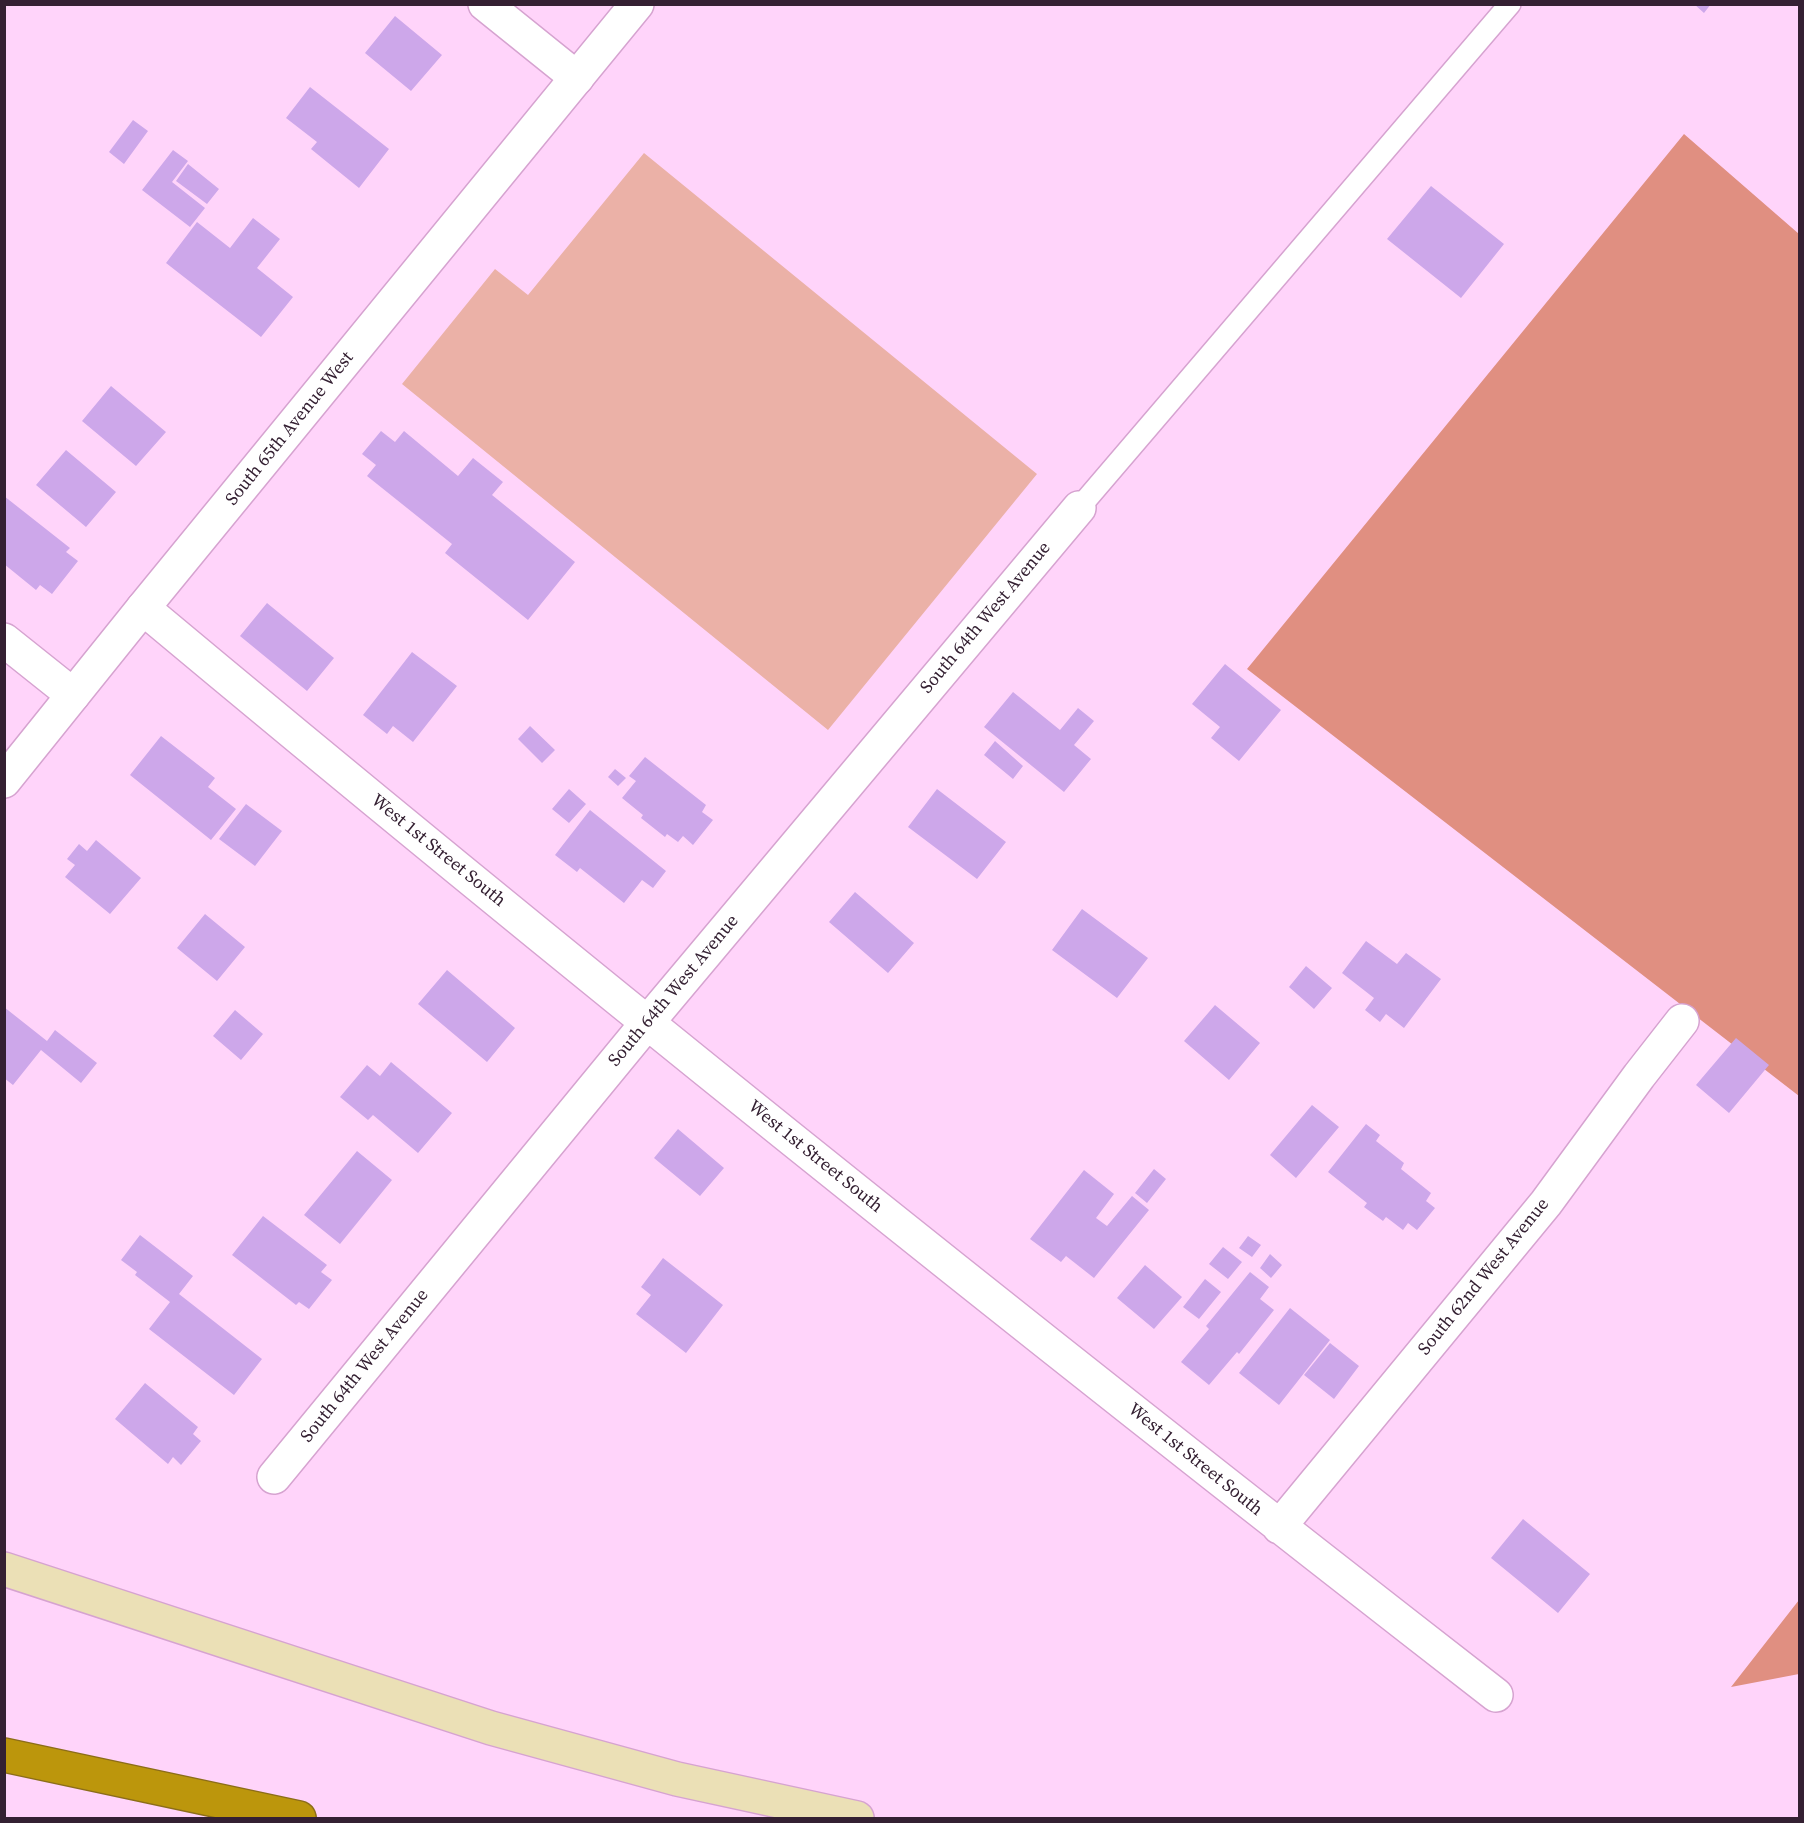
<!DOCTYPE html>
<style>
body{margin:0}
#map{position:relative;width:1804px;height:1823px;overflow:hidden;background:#ffd4fa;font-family:"Source Serif 4",serif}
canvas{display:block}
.frame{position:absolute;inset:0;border:6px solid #342032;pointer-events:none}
</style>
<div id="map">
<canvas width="1804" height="1823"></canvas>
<div class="frame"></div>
</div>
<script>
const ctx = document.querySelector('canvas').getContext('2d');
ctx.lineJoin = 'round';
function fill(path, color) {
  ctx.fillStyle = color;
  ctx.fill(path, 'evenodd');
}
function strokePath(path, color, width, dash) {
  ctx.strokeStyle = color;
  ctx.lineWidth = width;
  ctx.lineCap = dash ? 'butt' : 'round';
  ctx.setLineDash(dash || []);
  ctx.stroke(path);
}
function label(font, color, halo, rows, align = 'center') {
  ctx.font = font + ' "Source Serif 4",serif';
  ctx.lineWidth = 4.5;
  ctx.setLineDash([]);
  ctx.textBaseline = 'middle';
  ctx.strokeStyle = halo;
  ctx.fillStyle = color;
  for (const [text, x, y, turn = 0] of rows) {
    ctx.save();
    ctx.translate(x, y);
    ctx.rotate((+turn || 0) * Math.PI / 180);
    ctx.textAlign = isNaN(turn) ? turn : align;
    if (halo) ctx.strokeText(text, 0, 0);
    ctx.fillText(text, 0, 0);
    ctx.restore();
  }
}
fill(new Path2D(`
 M644 153 1037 474 828 730 402 384 495 269 528 295Z`), '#ebb1a7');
fill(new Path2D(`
 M1684 134 1799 234V1096L1247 669Z
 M1799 1600V1674L1731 1687Z`), '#e08f81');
fill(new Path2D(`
 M1694 4H1711L1704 13Z
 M395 16 442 55 411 91 365 53Z
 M310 87 389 149 359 188 311 149 317 142 286 118Z
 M133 120 148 131 124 164 109 152Z
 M173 150 188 161 172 182 205 208 190 227 142 190Z
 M188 164 219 189 207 204 176 181Z
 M1431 186 1504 244 1461 298 1387 239Z
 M253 218 280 239 257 268 293 297 261 337 166 263 197 222 230 248Z
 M111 386 166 432 136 466 82 421Z
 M381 431 395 442 404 431 458 476 473 458 503 482 492 495 575 562 528 620 445 553 452 544 367 476 376 465 362 454Z
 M66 450 116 492 86 527 36 485Z
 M4 496 70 548 66 552 78 561 52 594 40 585 36 590 4 564Z
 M267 603 334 658 307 691 240 636Z
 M412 652 457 686 413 742 393 726 387 734 363 715Z
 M1225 664 1281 710 1239 761 1211 738 1220 727 1192 704Z
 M1013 692 1060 730 1078 708 1094 721 1074 745 1091 759 1064 792 984 727Z
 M530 726 555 750 542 763 518 739Z
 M161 736 215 778 208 787 236 809 211 840 130 775Z
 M995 741 1023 766 1013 779 984 755Z
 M645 757 706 805 702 812 713 820 693 845 683 836 678 842 667 834 665 837 641 818 643 815 622 798 636 781 629 776Z
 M615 769 626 778 618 786 608 777Z
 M569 789 586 804 569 823 552 809Z
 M937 789 1006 842 977 879 908 827Z
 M246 804 282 831 255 866 219 839Z
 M590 810 666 871 653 888 642 880 624 903 580 868 577 872 555 855Z
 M96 840 141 878 110 914 65 877 75 865 67 859 79 844 87 851Z
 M855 892 914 943 888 973 829 922Z
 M1082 909 1148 958 1117 998 1052 950Z
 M205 914 245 947 217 981 177 948Z
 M1366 941 1397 964 1406 953 1441 979 1404 1028 1386 1014 1380 1022 1365 1010 1374 998 1342 973Z
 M1306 966 1332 988 1314 1009 1289 987Z
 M447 970 515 1028 487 1062 418 1004Z
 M1215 1005 1260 1043 1229 1080 1184 1041Z
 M4 1007 47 1041 55 1030 97 1063 81 1083 41 1050 13 1085 4 1078Z
 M235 1010 263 1034 241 1060 213 1036Z
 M1736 1038 1769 1065 1729 1113 1696 1085Z
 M391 1062 452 1113 418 1153 373 1115 368 1120 340 1097 367 1065 380 1076Z
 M1312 1105 1339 1127 1296 1178 1270 1155Z
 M1366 1124 1380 1135 1376 1141 1404 1163 1401 1169 1431 1193 1426 1201 1435 1208 1417 1230 1408 1223 1403 1230 1386 1217 1383 1221 1364 1207 1367 1203 1328 1172Z
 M678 1129 724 1168 700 1196 654 1158Z
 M357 1151 392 1180 340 1244 304 1215Z
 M1154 1169 1166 1179 1147 1203 1135 1193Z
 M1084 1170 1114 1194 1096 1218 1107 1226 1132 1196 1149 1210 1094 1278 1066 1256 1061 1262 1030 1239Z
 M263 1216 327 1265 321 1272 332 1280 309 1309 299 1302 296 1305 232 1255Z
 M140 1235 193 1276 179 1294 262 1359 234 1395 149 1329 170 1302 135 1275 137 1272 121 1260Z
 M1248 1236 1261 1245 1252 1257 1239 1248Z
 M1223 1247 1242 1262 1228 1279 1209 1264Z
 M1270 1254 1282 1265 1271 1278 1260 1268Z
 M663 1258 723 1305 686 1353 636 1314 651 1295 641 1287Z
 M1145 1265 1182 1297 1154 1329 1117 1298Z
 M1250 1272 1269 1287 1260 1299 1274 1310 1239 1354 1237 1352 1209 1385 1181 1362 1209 1329 1206 1326Z
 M1205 1279 1221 1292 1199 1319 1183 1307Z
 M1290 1308 1330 1340 1279 1405 1239 1373Z
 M1330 1343 1359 1366 1334 1399 1304 1375Z
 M145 1383 198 1427 193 1434 201 1441 181 1465 173 1457 168 1464 115 1419Z
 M1523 1519 1590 1574 1558 1613 1491 1558Z`), '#cda7ea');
const service = new Path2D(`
 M1079 508 1510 4`);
const minor = new Path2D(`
 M485 4 577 78
 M143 608C587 979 1039 1340 1496 1695
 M4 640 73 695
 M274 1477 647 1023 1079 508
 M1279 1527 1546 1203 1639 1076 1682 1021`);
const tertiary = new Path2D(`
 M4 781 143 608 637 4`);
const secondary = new Path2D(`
 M4 1569 491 1728 677 1779 857 1818`);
const motorway = new Path2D(`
 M4 1755 299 1818`);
strokePath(service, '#d6a3d0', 24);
strokePath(minor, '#d6a3d0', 36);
strokePath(tertiary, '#d6a3d0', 36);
strokePath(secondary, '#d6a3d0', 36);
strokePath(motorway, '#8c6d19', 36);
strokePath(service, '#fff', 21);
strokePath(minor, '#fff', 33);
strokePath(tertiary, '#fff', 33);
strokePath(secondary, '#ebe0b6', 33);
strokePath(motorway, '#bc960c', 33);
label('18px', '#342032', '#fff', [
 ["South 65th Avenue West",290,429,-51],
 ["South 64th West Avenue",986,618,-50],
 ["West 1st Street South",438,851,39],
 ["South 64th West Avenue",674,991,-50],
 ["West 1st Street South",815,1157,39],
 ["South 62nd West Avenue",1484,1277,-51],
 ["South 64th West Avenue",365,1366,-51],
 ["West 1st Street South",1195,1460,39]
]);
</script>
